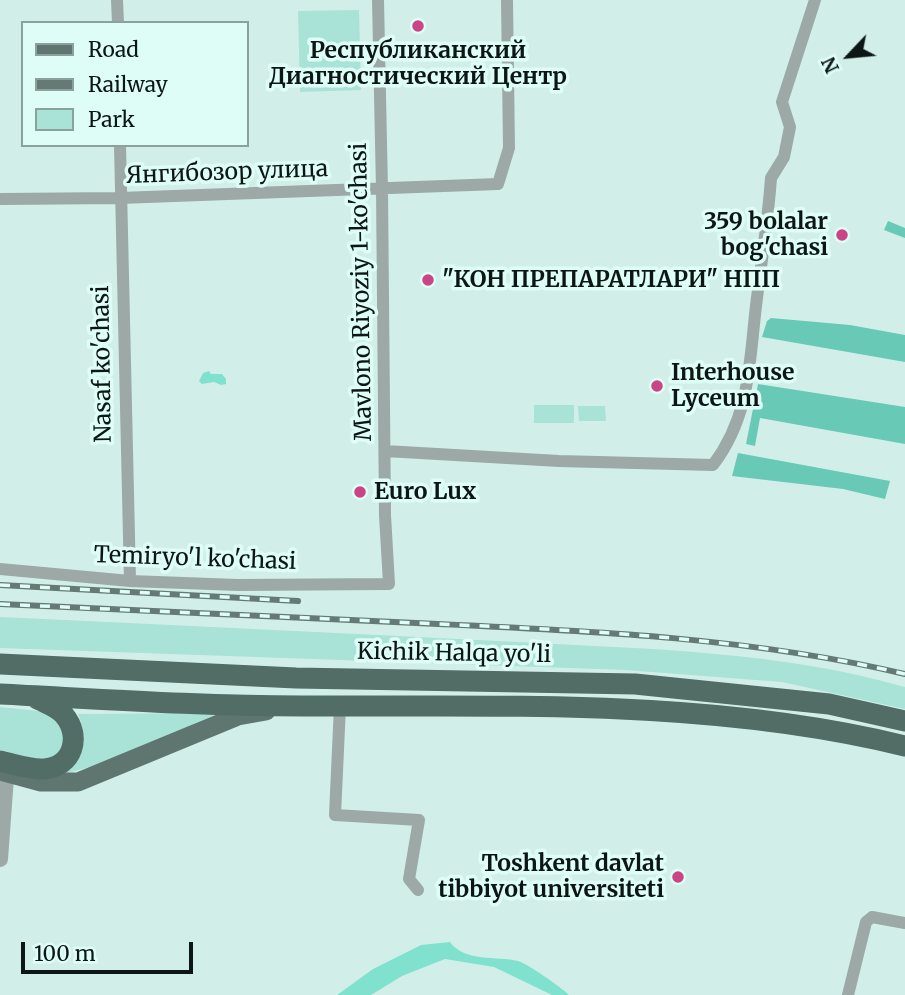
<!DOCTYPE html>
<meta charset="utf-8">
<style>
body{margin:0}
#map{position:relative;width:905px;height:995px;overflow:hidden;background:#d1efe8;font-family:Merriweather,serif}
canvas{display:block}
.legend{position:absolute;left:21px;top:21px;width:228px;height:126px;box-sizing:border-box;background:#defdf6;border:2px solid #8aa19c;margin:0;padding:9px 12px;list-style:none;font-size:21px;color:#0c1715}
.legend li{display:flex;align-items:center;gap:14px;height:35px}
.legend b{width:35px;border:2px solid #8aa19c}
.north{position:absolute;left:814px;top:21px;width:70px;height:70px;-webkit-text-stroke:5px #defdf6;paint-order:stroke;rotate:244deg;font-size:19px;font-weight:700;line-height:28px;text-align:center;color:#0c1715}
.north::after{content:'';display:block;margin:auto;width:24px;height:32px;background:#0c1715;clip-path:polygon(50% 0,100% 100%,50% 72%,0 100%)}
.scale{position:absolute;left:21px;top:942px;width:172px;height:32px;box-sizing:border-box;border:4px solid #0c1715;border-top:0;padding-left:9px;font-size:21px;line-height:24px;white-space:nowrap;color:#0c1715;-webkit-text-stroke:5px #defdf6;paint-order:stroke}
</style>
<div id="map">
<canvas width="905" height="995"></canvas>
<ul class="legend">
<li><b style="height:9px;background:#5e7570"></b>Road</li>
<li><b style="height:9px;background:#657975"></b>Railway</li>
<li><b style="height:19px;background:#a9e2d6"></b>Park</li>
</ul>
<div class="north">N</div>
<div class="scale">100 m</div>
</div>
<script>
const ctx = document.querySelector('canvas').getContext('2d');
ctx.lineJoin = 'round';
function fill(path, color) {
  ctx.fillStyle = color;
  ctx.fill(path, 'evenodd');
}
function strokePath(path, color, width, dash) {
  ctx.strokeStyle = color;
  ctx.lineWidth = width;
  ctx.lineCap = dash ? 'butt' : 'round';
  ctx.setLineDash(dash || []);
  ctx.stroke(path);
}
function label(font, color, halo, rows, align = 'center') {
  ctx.font = font + ' Merriweather,serif';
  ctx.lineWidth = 7;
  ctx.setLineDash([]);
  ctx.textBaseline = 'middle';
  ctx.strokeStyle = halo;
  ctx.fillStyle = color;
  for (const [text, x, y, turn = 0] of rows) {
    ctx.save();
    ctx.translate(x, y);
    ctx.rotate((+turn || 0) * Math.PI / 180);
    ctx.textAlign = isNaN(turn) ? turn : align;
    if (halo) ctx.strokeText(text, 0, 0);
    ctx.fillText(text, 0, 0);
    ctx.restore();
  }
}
fill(new Path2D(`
 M359 10 361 90 300 92 298 11Z
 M534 405H574V423H534Z
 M578 406H605L606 421H579Z
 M0 617C172 625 345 633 517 642 647 649 779 651 905 687V709L782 682 626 670 0 648Z
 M0 707 48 712 69 735 57 757 35 759 0 750Z
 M219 713C167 735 114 764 58 775 83 758 90 743 78 714Z`), '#a9e2d6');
fill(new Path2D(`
 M888 221 905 228V238L884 230Z
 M771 318 850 325 905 335V362L762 337 767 321Z
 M758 384 905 407V444L760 418 755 446 746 444Z
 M738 453 890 481 885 499 843 489 732 476Z`), '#68c9b7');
fill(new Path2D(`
 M209 371 211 374H222L226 379V384L221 385 214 382 202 384 199 381 203 373Z
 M450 942C464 962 497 956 518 961 528 964 561 987 569 995H552L494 967 445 959 402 976 371 995H337L373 969 421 945Z`), '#81e1cf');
strokePath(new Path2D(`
 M117 0 118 23
 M120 145 130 581
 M0 199 120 198 498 184 509 148 507 0
 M385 451 559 461 713 465C750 416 749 365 756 306 761 264 768 221 771 178L784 157 790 127 782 102 815 0
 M0 569 130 581 238 585 389 584 385 515 382 189 378 0
 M340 706 335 815 419 820 409 879 418 890
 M848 995 866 922 872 917 905 923`), '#9ca9a6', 12);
strokePath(new Path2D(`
 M0 859 7 764`), '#9ca9a6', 16);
strokePath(new Path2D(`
 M0 771 41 782H78L238 716 266 711`), '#5e7570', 19);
strokePath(new Path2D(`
 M0 664 296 678 635 684 829 704 905 721
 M0 694C100 699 202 706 302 706 503 707 709 698 905 746
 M0 761C14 764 30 770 44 769 73 767 82 736 64 715 58 707 45 703 36 698`), '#526c66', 21);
const rail = new Path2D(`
 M0 585 298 601
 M0 604C146 611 292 617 438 624 595 631 752 638 905 674`);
strokePath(rail, '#657975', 6);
strokePath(rail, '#defdf6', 3.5, [10]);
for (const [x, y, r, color] of [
 [418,26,7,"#cb4485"],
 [842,235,7,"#cb4485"],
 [428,280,7,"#cb4485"],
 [657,386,7,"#cb4485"],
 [360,492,7,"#cb4485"],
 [678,877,7,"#cb4485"]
]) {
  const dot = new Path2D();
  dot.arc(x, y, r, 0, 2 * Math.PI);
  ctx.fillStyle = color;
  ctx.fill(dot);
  strokePath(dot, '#defdf6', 2.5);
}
label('bold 23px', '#0c1715', '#defdf6', [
 ["Республиканский",418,51,"center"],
 ["Диагностический Центр",418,77,"center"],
 ["359 bolalar",828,222,"right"],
 ["bog'chasi",828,248,"right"],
 ["\"КОН ПРЕПАРАТЛАРИ\" НПП",442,280],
 ["Interhouse",671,373],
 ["Lyceum",671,399],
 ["Euro Lux",374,492],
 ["Toshkent davlat",664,864,"right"],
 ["tibbiyot universiteti",664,890,"right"]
], 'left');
label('23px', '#0c1715', '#defdf6', [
 ["Янгибозор улица",227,173,-2],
 ["Mavlono Riyoziy 1-ko'chasi",362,292,-91],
 ["Nasaf ko'chasi",103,364,-91],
 ["Temiryo'l ko'chasi",195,559,2],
 ["Kichik Halqa yo'li",454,654,1]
]);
</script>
